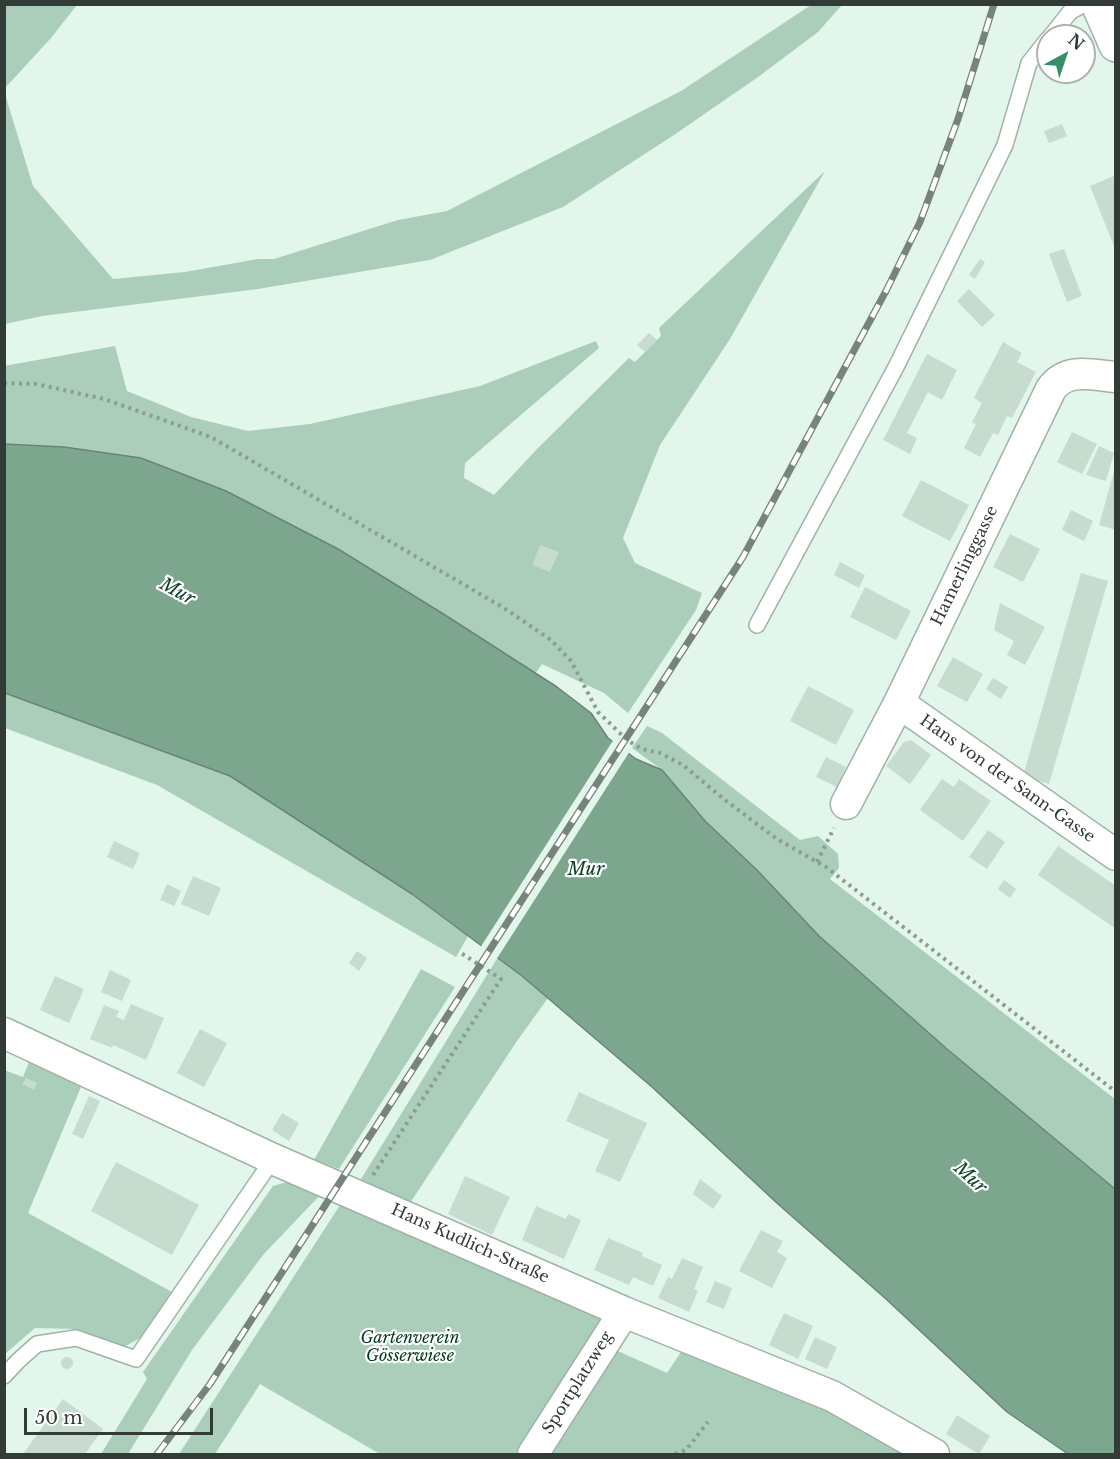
<!DOCTYPE html>
<meta charset="utf-8">
<style>
body{margin:0}
#map{position:relative;width:1120px;height:1459px;overflow:hidden;background:#e2f6eb;font-family:"Libre Baskerville",serif}
canvas{display:block}
.frame{position:absolute;inset:0;border:6px solid #333b37;pointer-events:none}
.north{position:absolute;left:1036px;top:24px;width:60px;height:60px;box-sizing:border-box;background:#fff;border:2px solid #adb1af;border-radius:50%;rotate:40deg;font-size:16px;font-weight:700;line-height:24px;text-align:center;color:#333b37}
.north::after{content:'';display:block;margin:auto;width:21px;height:27px;background:#359067;clip-path:polygon(50% 0,100% 100%,50% 72%,0 100%)}
.scale{position:absolute;left:24px;top:1408px;width:189px;height:27px;box-sizing:border-box;border:3px solid #333b37;border-top:0;padding-left:8px;font-size:18px;line-height:21px;white-space:nowrap;color:#333b37;-webkit-text-stroke:4px #fff;paint-order:stroke}
</style>
<div id="map">
<canvas width="1120" height="1459"></canvas>
<div class="frame"></div>
<div class="north">N</div>
<div class="scale">50 m</div>
</div>
<script>
const ctx = document.querySelector('canvas').getContext('2d');
ctx.lineJoin = 'round';
function fill(path, color) {
  ctx.fillStyle = color;
  ctx.fill(path, 'evenodd');
}
function strokePath(path, color, width, dash) {
  ctx.strokeStyle = color;
  ctx.lineWidth = width;
  ctx.lineCap = dash ? 'butt' : 'round';
  ctx.setLineDash(dash || []);
  ctx.stroke(path);
}
function label(font, color, halo, rows, align = 'center') {
  ctx.font = font + ' "Libre Baskerville",serif';
  ctx.lineWidth = 4.5;
  ctx.setLineDash([]);
  ctx.textBaseline = 'middle';
  ctx.strokeStyle = halo;
  ctx.fillStyle = color;
  for (const [text, x, y, turn = 0] of rows) {
    ctx.save();
    ctx.translate(x, y);
    ctx.rotate((+turn || 0) * Math.PI / 180);
    ctx.textAlign = isNaN(turn) ? turn : align;
    if (halo) ctx.strokeText(text, 0, 0);
    ctx.fillText(text, 0, 0);
    ctx.restore();
  }
}
fill(new Path2D(`
 M5 4 77 5 51 38 5 88Z
 M811 5H842L818 32 758 77 674 135 563 207 430 260 258 289 42 316 5 324V94L33 186 113 279 185 272 258 259H274L398 220 447 211 681 91Z
 M825 171 730 339 660 445 623 538 635 563 702 593 696 610 628 713 604 693 542 664 535 674 445 615 141 458 64 447 5 444 4 366 115 346 127 391 191 417 248 431 310 424 480 386 596 341 599 348 465 463 464 478 494 495 538 448 629 358 635 362 661 336 659 328Z
 M4 693 230 776 412 894 468 936 456 957 157 785 5 728Z
 M647 726 662 733 800 840 818 836 838 854 839 868 830 879 1115 1099V1189L947 1049 819 936 757 870 705 821 662 770 632 748Z
 M498 957 548 998 517 1041 410 1203 361 1179Z
 M421 969 455 987 339 1169 314 1160Z
 M31 1057 83 1082 28 1213 172 1292 142 1337 120 1349 75 1329 35 1328 5 1354 4 1070 23 1077Z
 M298 1179 322 1193 263 1255 192 1350 128 1454H101L147 1379 143 1372 273 1186Z
 M342 1202 600 1313 604 1323 520 1454H380L260 1384 215 1454H179Z
 M611 1348 667 1373 683 1349 807 1397 912 1454H542Z`), '#aaceb9');
const water = new Path2D(`
 M4 444 64 447 141 458 226 491 338 549 445 615 557 687 591 713 608 738 636 759 662 770 705 821 757 870 819 936 947 1049 1115 1189V1454H1068L1007 1412 886 1299 778 1204 652 1087 522 976 412 894 230 776 5 693Z`);
fill(water, '#7da68f');
strokePath(water, '#678675', 1.5);
fill(new Path2D(`
 M614 739 630 751 496 960 480 948Z`), '#e2f6eb');
fill(new Path2D(`
 M1062 124 1067 136 1049 143 1044 131Z
 M1116 175V249H1115L1090 186Z
 M1064 249 1082 296 1067 302 1049 254Z
 M980 259 985 262 975 279 969 275Z
 M969 289 995 315 982 327 957 301Z
 M649 333 657 340 645 352 637 345Z
 M1003 342 1022 353 1017 362 1036 372 1012 418 1007 416 998 435 993 433 980 457 964 448 976 424 972 422 982 403 974 398Z
 M927 354 957 370 942 400 928 392 907 433 917 438 910 454 883 440Z
 M1072 432 1097 444 1082 474 1057 462Z
 M1099 446 1114 453 1106 481 1086 475Z
 M1115 468H1116V530L1099 525Z
 M921 480 969 505 950 541 902 516Z
 M1071 510 1093 521 1084 541 1062 530Z
 M1010 534 1040 549 1023 582 993 567Z
 M540 545 559 552 550 572 532 565Z
 M840 562 865 575 859 588 834 575Z
 M1081 573 1108 581 1049 784 1023 776Z
 M865 587 911 611 896 640 850 617Z
 M1000 603 1045 627 1025 665 1007 655 1014 641 994 630Z
 M953 657 983 674 967 702 937 686Z
 M993 678 1008 687 1001 699 986 689Z
 M808 686 854 710 836 745 790 721Z
 M911 740 931 755 910 784 886 766 904 742Z
 M826 757 846 767 837 787 816 777Z
 M942 779 954 787 959 779 991 801 963 841 920 810Z
 M988 830 1005 842 987 869 969 857Z
 M114 841 140 853 133 869 107 857Z
 M1058 846 1116 886V929L1038 875Z
 M193 876 221 888 209 916 181 904Z
 M1004 880 1016 889 1010 898 998 889Z
 M167 884 181 891 174 906 160 900Z
 M357 951 367 958 359 971 349 963Z
 M110 970 131 980 122 1001 101 992Z
 M55 976 84 989 69 1023 40 1010Z
 M131 1004 164 1018 146 1060 113 1045 112 1048 90 1039 104 1005 119 1011 116 1017 124 1020Z
 M200 1029 227 1043 204 1087 177 1073Z
 M26 1078 37 1083 34 1090 22 1084Z
 M579 1092 647 1123 620 1182 595 1171 609 1140 566 1121Z
 M89 1096 100 1101 83 1139 72 1134Z
 M282 1113 299 1123 289 1141 272 1130Z
 M116 1162 199 1205 172 1255 91 1211Z
 M465 1176 510 1197 492 1235 448 1214Z
 M700 1179 722 1196 713 1209 693 1194Z
 M536 1206 566 1219 568 1214 581 1220 564 1259 522 1240Z
 M761 1230 783 1241 777 1252 787 1258 772 1288 739 1271Z
 M608 1238 643 1253 642 1256 662 1265 653 1286 633 1277 629 1285 594 1270Z
 M682 1258 703 1267 694 1289 698 1291 689 1312 658 1298 668 1277 672 1279Z
 M715 1281 732 1288 724 1309 706 1302Z
 M784 1313 813 1326 798 1359 769 1345Z
 M815 1337 837 1347 827 1369 805 1359Z
 M61 1363a6 6 0 1 1 12 0a6 6 0 1 1-12 0Z
 M63 1399 103 1429 85 1454H23Z
 M957 1415 990 1436 979 1454 946 1434Z`), '#c7dbcf');
const lane = new Path2D(`
 M1051 36 1070 12 1084 4
 M757 625 896 367 1005 145 1029 63 1048 39
 M4 1376 18 1361 37 1344 76 1338 136 1359 273 1159`);
const street = new Path2D(`
 M899 703 1116 855
 M846 804 899 703 1051 389C1067 367 1091 375 1116 377
 M4 1033 273 1159 624 1312 832 1396 934 1454
 M533 1454 624 1312`);
const secondary = new Path2D(`
 M1098 4 1116 45`);
strokePath(lane, '#a0b3a8', 18);
strokePath(street, '#a0b3a8', 33);
strokePath(secondary, '#a0b3a8', 36);
strokePath(new Path2D(`
 M4 383 36 384 104 399 211 437 504 608 551 640 571 661 598 712 627 740 642 749 660 753 683 765 725 800 777 839 826 867 1116 1092
 M817 862 834 828
 M373 1175 501 979 461 953
 M675 1454 686 1450 708 1422`), '#8d9b94', 4, [3, 4.5]);
strokePath(lane, '#fff', 15);
strokePath(street, '#fff', 30);
strokePath(secondary, '#fff', 33);
const rail = new Path2D(`
 M157 1454 210 1384 743 557 887 289 920 222 958 119 994 4`);
strokePath(rail, '#77847d', 7);
strokePath(rail, '#fff', 4.5, [14]);
label('16px', '#333b37', '#fff', [
 ["Hamerlinggasse",965,566,-64],
 ["Hans von der Sann-Gasse",1007,779,35],
 ["Hans Kudlich-Straße",470,1244,24],
 ["Sportplatzweg",578,1383,-58]
]);
label('italic 16px', '#003721', '#fff', [
 ["Gartenverein",410,1338],
 ["Gösserwiese",410,1356]
]);
label('italic 18px', '#0e432c', '#fff', [
 ["Mur",177,592,28],
 ["Mur",586,870],
 ["Mur",970,1178,42]
]);
</script>
